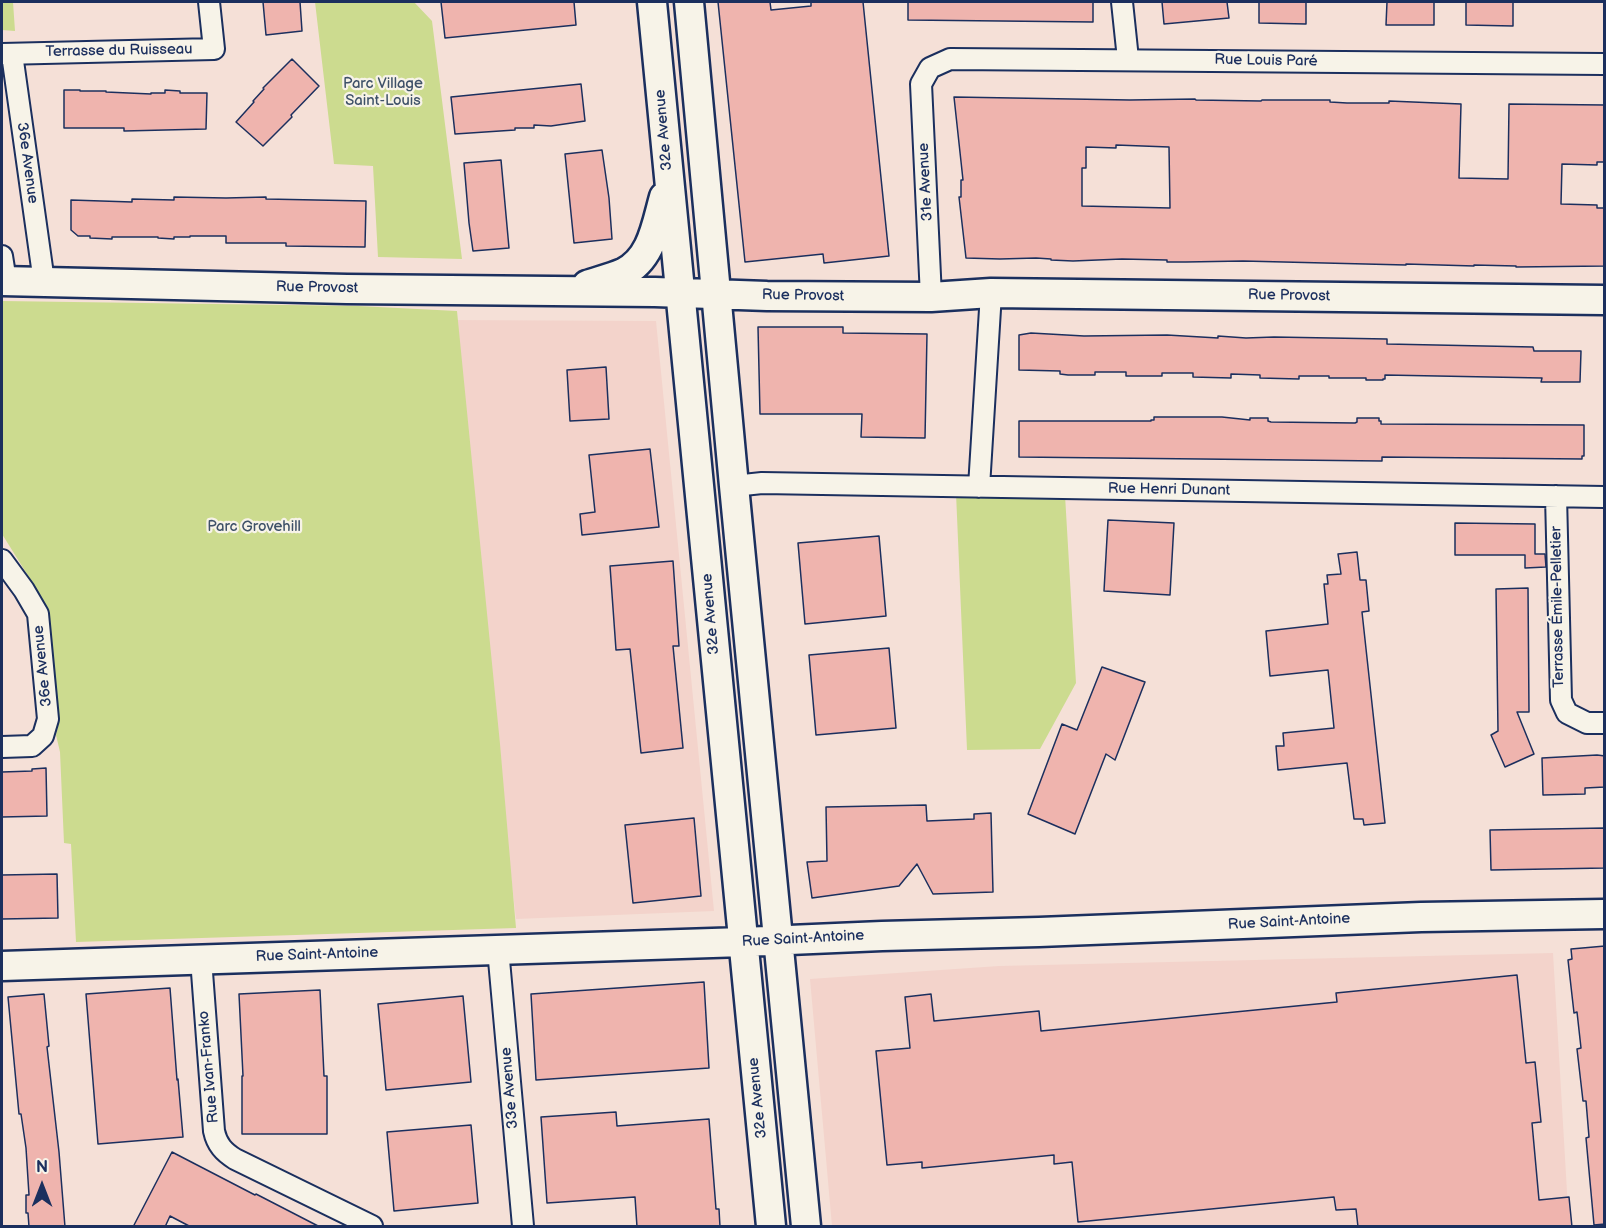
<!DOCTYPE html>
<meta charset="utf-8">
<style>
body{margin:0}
#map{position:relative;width:1606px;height:1228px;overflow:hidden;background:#f5e0d7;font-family:"Balsamiq Sans",sans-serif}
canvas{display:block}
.frame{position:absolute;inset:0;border:3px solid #1b2f5e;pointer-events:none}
.north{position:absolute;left:12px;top:1156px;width:60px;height:60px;-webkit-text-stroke:4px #f7f3e8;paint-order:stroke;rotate:0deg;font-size:16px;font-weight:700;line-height:24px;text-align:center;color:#1b2f5e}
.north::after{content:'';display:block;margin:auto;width:21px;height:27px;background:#1b2f5e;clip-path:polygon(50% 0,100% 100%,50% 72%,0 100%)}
</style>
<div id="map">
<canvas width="1606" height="1228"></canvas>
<div class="frame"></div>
<div class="north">N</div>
</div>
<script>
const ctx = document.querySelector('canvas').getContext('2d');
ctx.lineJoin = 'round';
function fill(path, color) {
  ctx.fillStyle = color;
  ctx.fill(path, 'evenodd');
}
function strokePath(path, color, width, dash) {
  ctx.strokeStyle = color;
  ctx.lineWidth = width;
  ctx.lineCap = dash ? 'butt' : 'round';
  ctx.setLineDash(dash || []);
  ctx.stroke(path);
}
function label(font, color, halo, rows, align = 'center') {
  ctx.font = font + ' "Balsamiq Sans",sans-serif';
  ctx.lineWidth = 4.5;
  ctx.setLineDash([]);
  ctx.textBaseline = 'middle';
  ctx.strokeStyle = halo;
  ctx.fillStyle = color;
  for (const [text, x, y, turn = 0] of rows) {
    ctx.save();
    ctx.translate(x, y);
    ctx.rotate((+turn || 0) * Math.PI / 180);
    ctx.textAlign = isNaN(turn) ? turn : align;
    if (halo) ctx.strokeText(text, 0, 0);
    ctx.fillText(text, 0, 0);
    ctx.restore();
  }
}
fill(new Path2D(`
 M448 320 656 321 714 911 516 919Z
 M1553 953 1569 1226H832L810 979 999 966Z`), '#f3d3cb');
fill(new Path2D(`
 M2 2H13L15 31 2 30Z
 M315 2H414L432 21 462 259 378 257 373 166 334 164Z
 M2 301 358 306 457 311 500 744 516 928 76 942 71 844 64 843 60 752 56 735 58 727V717L50 624 45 603 2 534Z
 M956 493 1065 495 1076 683 1040 749 967 750Z`), '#ccdb8f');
const building = new Path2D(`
 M263 2H300L302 31 266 35Z
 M441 2H574L576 25 445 38Z
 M718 2H770L771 10 811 6V2H863L889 256 824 263 823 254 745 262Z
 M908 2H1093V22L908 20Z
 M1162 2H1227L1229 18 1164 24Z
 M1259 2H1306V24L1259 23Z
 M1387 2H1434V25H1386Z
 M1466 2H1513V26L1466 25Z
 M292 59 319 86 291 115 292 117 263 146 236 122 254 102 253 101 264 89 263 88Z
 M581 84 585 121 551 126 534 125V128H515V130L455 134 451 97Z
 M64 90H80V91H106V92L151 94V93H165V90L180 91V93H207L206 129 124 131V128H64Z
 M954 97 1130 100 1195 99 1196 100 1261 101 1262 100H1330V102L1347 103H1389V101L1461 104 1459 178 1508 179 1509 104 1605 105V162H1597V165L1562 164 1561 204 1597 205V208H1605V266L1516 267V266L1474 265V266L1406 264V265L1243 261 1186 262H1167V260L1122 259 1073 261 1051 260V259L1036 258 1000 259 966 258 959 197H961V180H963ZM1116 145 1169 147 1170 208 1082 206V168H1086V147L1116 148Z
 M602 150 609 198 612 239 574 243 565 154Z
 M501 160 509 248 473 251 469 223 464 163Z
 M174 197 226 198 266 197V199L366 201 365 247 286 246V243H226V236H190V237H174V239L158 238V237H112V239L90 238V236H78L71 230V200L132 202V199L174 200Z
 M758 327H843V333L927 334 925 438 861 437 862 414H760Z
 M1031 333 1084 336 1167 335 1218 338V336L1246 338 1274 337 1387 339V344L1533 347 1534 351H1581L1580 382H1541L1542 378 1385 375V379H1383V380H1366V378H1329V376H1299V379L1260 378V375L1231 374V378L1193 377V373H1162V376H1126V372H1095V375H1068L1060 374V371L1019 370V335Z
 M606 367 609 419 570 421 567 370Z
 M1154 417H1222L1250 420V418H1268V421L1271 422 1355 423 1357 422V418H1379V421H1381V424L1584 425V456H1582V459L1382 457V461L1019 457V421H1151V420H1154Z
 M650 449 659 527 582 535 580 514 595 512 589 455Z
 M1108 520 1174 523 1170 595 1104 591Z
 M1455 523 1535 524V554H1545L1546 567 1525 568V555H1455Z
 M879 536 886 616 805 624 798 543Z
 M1357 552 1360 580H1366L1369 611 1362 612 1385 823 1364 825 1363 819H1354L1347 763 1278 770 1276 746H1284L1283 733 1334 728 1328 670 1270 676 1266 631 1328 624 1324 584H1328L1327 575 1341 574 1338 554Z
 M673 561 679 646H673L683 748 641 753 630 649 616 650 610 566Z
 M1528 588 1529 712H1517L1534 754 1505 767 1491 735 1498 731 1496 589Z
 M889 648 896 728 816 735 809 655Z
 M1102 667 1145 682 1115 760 1106 754 1075 834 1028 814 1062 724 1077 730Z
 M1597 755 1605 756V787L1585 788V794L1543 795 1542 758Z
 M46 768 47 816 2 817V772L32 771V769Z
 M926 805 927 821 974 819V814L991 813 993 892 933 894 917 864 899 886 812 898 807 862 827 861 826 807Z
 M694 818 701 896 633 903 625 825Z
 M1605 828V868L1491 870 1490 830Z
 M57 874 58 918 2 919V875Z
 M1605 946V1224L1594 1225 1586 1138 1589 1137 1586 1101H1583L1577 1049 1581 1048 1577 1012 1574 1013 1568 960 1572 959 1571 949Z
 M1517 975 1526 1063 1535 1062 1541 1122 1532 1123 1539 1200 1569 1197 1572 1227H1358L1356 1209 1336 1210 1334 1197 1078 1222 1072 1162 1054 1164V1155L922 1168V1162L887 1165 876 1051 910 1048 905 997 931 994 934 1021 1039 1011 1041 1031 1337 1002 1336 993Z
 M704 982 709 1068 536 1080 531 994Z
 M170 988 177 1080 178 1079 183 1137 98 1144 86 994Z
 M320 990 324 1076H327V1134H242V1076H243L239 994Z
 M44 994 49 1046 47 1047 59 1152 65 1227H29L28 1213H26V1195H29L26 1148 21 1114H19L8 997Z
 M463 996 471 1082 386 1090 378 1004Z
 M616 1112 617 1126 709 1119 716 1209H719L720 1227H637L635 1197 547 1203 541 1117Z
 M471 1125 478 1203 394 1211 387 1132Z
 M172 1152 255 1195 256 1194 320 1227H191L170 1216 165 1227H133Z`);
fill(building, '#efb4ae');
strokePath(building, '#1b2f5e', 1.5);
const street = new Path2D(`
 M1122 2 1128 59
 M2 54 214 49 209 2
 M12 54 44 282
 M2 256 6 281
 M931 297 921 84 930 68 950 59 1604 64
 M734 486 762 483 1604 497
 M979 487 991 293
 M1556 496 1561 700 1567 713 1587 723H1604
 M2 560 24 590 38 614 48 719 43 736 32 746 2 747
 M498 949 523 1226
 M201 959 214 1131C217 1145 224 1152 235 1159L372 1226`);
const secondary = new Path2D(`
 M652 2 771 1226
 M689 2 734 486 806 1226
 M2 281 347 289 655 292 767 296 931 297 991 293 1604 300
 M587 285C599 281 611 278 623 273 652 259 656 225 664 197
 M2 966 743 942 882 936 1039 932 1421 917 1604 914`);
strokePath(street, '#1b2f5e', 24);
strokePath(secondary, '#1b2f5e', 33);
strokePath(street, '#f7f3e8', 20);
strokePath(secondary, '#f7f3e8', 28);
label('15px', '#1b2f5e', '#f7f3e8', [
 ["Terrasse du Ruisseau",119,51,-1],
 ["Rue Louis Paré",1266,61,1],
 ["32e Avenue",664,130,-95],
 ["36e Avenue",27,163,82],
 ["31e Avenue",926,182,-93],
 ["Rue Provost",317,288,1],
 ["Rue Provost",803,296,1],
 ["Rue Provost",1289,296,1],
 ["Rue Henri Dunant",1169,490,1],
 ["Terrasse Émile-Pelletier",1558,607,-91],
 ["32e Avenue",711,614,-95],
 ["36e Avenue",43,666,-96],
 ["Rue Saint-Antoine",1289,922,-3],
 ["Rue Saint-Antoine",803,939,-3],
 ["Rue Saint-Antoine",317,955,-2],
 ["Rue Ivan-Franko",209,1067,-95],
 ["33e Avenue",510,1088,-95],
 ["32e Avenue",758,1098,-96]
]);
label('15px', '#3e5168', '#f7f3e8', [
 ["Parc Village",383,84],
 ["Saint-Louis",383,101],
 ["Parc Grovehill",254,527]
]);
</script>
